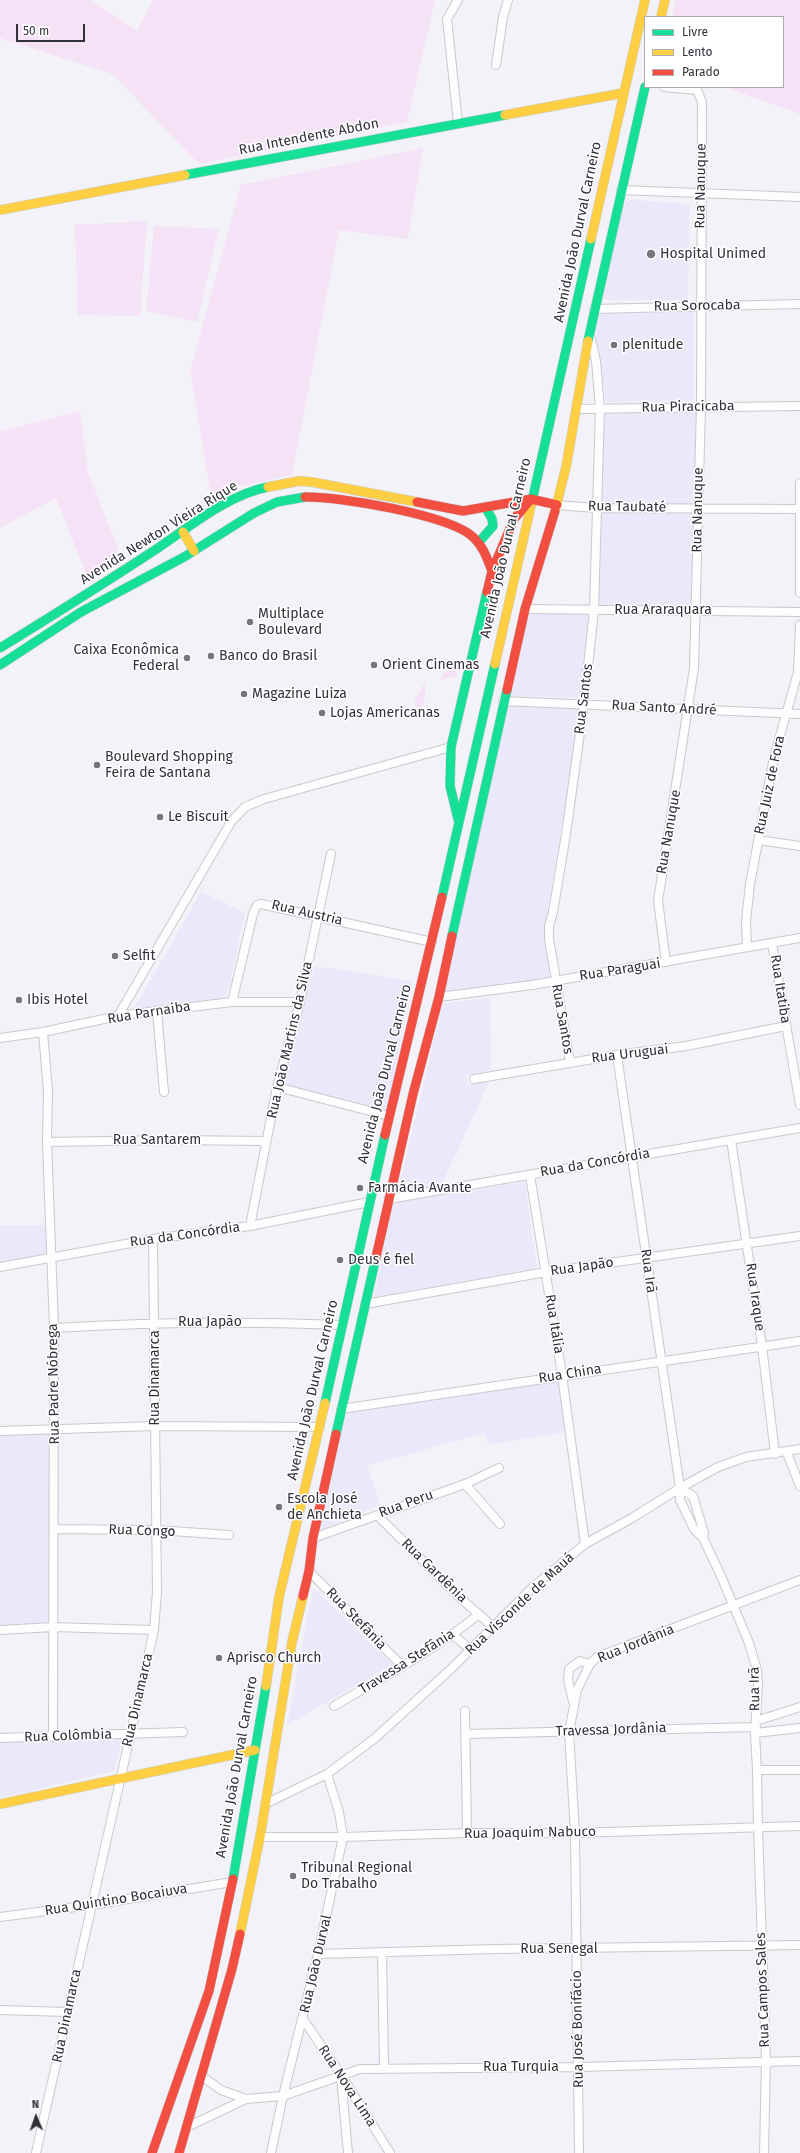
<!DOCTYPE html>
<meta charset="utf-8">
<style>
body{margin:0}
#map{position:relative;width:800px;height:2153px;overflow:hidden;background:#f3f2f9;font-family:"Fira Sans",sans-serif}
canvas{display:block}
.legend{position:absolute;left:644px;top:16px;width:140px;height:72px;box-sizing:border-box;background:#fff;border:1px solid #adacb0;margin:0;padding:5px 7px;list-style:none;font-size:12px;color:#323039}
.legend li{display:flex;align-items:center;gap:8px;height:20px}
.legend b{width:20px;border:1px solid #adacb0}
.north{position:absolute;left:16px;top:2097px;width:40px;height:40px;-webkit-text-stroke:3px #fff;paint-order:stroke;rotate:358deg;font-size:11px;font-weight:700;line-height:16px;text-align:center;color:#323039}
.north::after{content:'';display:block;margin:auto;width:14px;height:18px;background:#323039;clip-path:polygon(50% 0,100% 100%,50% 72%,0 100%)}
.scale{position:absolute;left:16px;top:24px;width:69px;height:18px;box-sizing:border-box;border:2px solid #323039;border-top:0;padding-left:5px;font-size:12px;line-height:14px;white-space:nowrap;color:#323039;-webkit-text-stroke:3px #fff;paint-order:stroke}
</style>
<div id="map">
<canvas width="800" height="2153"></canvas>
<ul class="legend">
<li><b style="height:5px;background:#16e098"></b>Livre</li>
<li><b style="height:5px;background:#ffcf43"></b>Lento</li>
<li><b style="height:5px;background:#f24e42"></b>Parado</li>
</ul>
<div class="north">N</div>
<div class="scale">50 m</div>
</div>
<script>
const ctx = document.querySelector('canvas').getContext('2d');
ctx.lineJoin = 'round';
function fill(path, color) {
  ctx.fillStyle = color;
  ctx.fill(path, 'evenodd');
}
function strokePath(path, color, width, dash) {
  ctx.strokeStyle = color;
  ctx.lineWidth = width;
  ctx.lineCap = dash ? 'butt' : 'round';
  ctx.setLineDash(dash || []);
  ctx.stroke(path);
}
function label(font, color, halo, rows, align = 'center') {
  ctx.font = font + ' "Fira Sans",sans-serif';
  ctx.lineWidth = 3;
  ctx.setLineDash([]);
  ctx.textBaseline = 'middle';
  ctx.strokeStyle = halo;
  ctx.fillStyle = color;
  for (const [text, x, y, turn = 0] of rows) {
    ctx.save();
    ctx.translate(x, y);
    ctx.rotate((+turn || 0) * Math.PI / 180);
    ctx.textAlign = isNaN(turn) ? turn : align;
    if (halo) ctx.strokeText(text, 0, 0);
    ctx.fillText(text, 0, 0);
    ctx.restore();
  }
}
fill(new Path2D(`
 M633 200 690 204 688 300H603L622 207 627 201Z
 M694 312V401L606 402 595 337 599 314Z
 M698 409 694 505 601 504 603 411Z
 M601 512 692 513 695 605 596 607Z
 M528 614H589L581 698 509 696Z
 M507 703 581 706 544 933 553 978 441 995Z
 M201 892 245 913 228 992 221 998 134 1009Z
 M315 966 412 981 387 1112 283 1084Z
 M490 998 491 1070 467 1075V1085L491 1078 440 1188 398 1190 443 1003Z
 M525 1182 537 1268 374 1297 393 1203Z
 M0 1225H48L50 1255 0 1264Z
 M560 1378 565 1433 489 1444 484 1433 367 1466 380 1505 321 1530 342 1416 356 1410Z
 M52 1433 49 1624 0 1627V1434Z
 M313 1588 393 1665 287 1725Z
 M123 1737 114 1771 0 1798V1741Z`), '#ebe8fb');
fill(new Path2D(`
 M0 0H90L137 31 153 0H435L407 122 199 164 112 74 0 38Z
 M676 0H800V114L725 87H783V17H672Z
 M423 148 408 239 339 230 292 475 236 487 212 502 190 371 241 185Z
 M147 221 140 316 78 315 75 225Z
 M154 226 219 229 197 322 146 311Z
 M80 411 88 472 121 557 89 582 56 498 0 528V431Z
 M451 663 458 676 440 680Z
 M426 680 424 705 419 708 415 705V700Z`), '#f6e2f6');
const street = new Path2D(`
 M458 0 447 19 458 123
 M496 65 503 17 508 0
 M664 87 697 90 702 102 701 406 694 668 658 901 666 962
 M621 190 800 197
 M594 309 800 304
 M577 409 800 406
 M800 483V593
 M557 505 596 508 800 509
 M525 609 800 612
 M503 701 800 714
 M758 840 800 846
 M772 943 800 1105
 M747 946 746 921 750 884 774 757 798 672 800 625
 M439 997 532 985 800 938
 M232 1002 253 914 257 905 261 904 432 942
 M157 1011 164 1092
 M118 1016 231 822 245 807 264 799 451 747
 M43 1032 48 1091 47 1142 54 1328 53 1737
 M0 1038 43 1032 118 1016 157 1011 232 1002H300
 M617 1055 680 1488V1500L694 1529 703 1538 721 1576 749 1643 757 1670 758 1684 755 1733 757 1770 758 1827 766 2061 764 2153
 M570 1062 549 939V926L553 912 566 834 584 704 594 610 600 409 596 361 591 339
 M474 1079 617 1055 686 1046 786 1026
 M277 1087 389 1116
 M731 1140 762 1346 775 1454
 M47 1142 170 1140 266 1141
 M530 1175 562 1375 585 1544
 M389 1199 800 1128
 M250 1226 277 1087 300 1002 331 854
 M0 1267 153 1239 250 1226 369 1202
 M365 1304 546 1272 800 1236
 M54 1328C151 1322 245 1321 342 1325
 M341 1409 800 1341
 M0 1431 155 1426 320 1427
 M787 1453 800 1486
 M465 1484 500 1524
 M680 1488 693 1496 704 1533 703 1538
 M377 1515 458 1596 492 1626
 M54 1529 157 1530 229 1535
 M313 1538 465 1484 499 1468
 M309 1571 402 1666
 M0 1630 53 1627 154 1630
 M452 1634 470 1649
 M573 1701 568 1680 569 1669 580 1661 590 1664
 M334 1706C383 1677 435 1650 479 1614
 M465 1711 467 1833
 M756 1721 800 1707
 M755 1733 800 1728
 M466 1734 756 1727
 M0 1738 183 1732
 M757 1770H800
 M265 1804 327 1774 374 1739 452 1668 533 1587 585 1544 632 1518 680 1488 718 1467 746 1457 800 1449
 M260 1837H343L467 1833H575L800 1826
 M0 1917 91 1905 232 1882
 M382 1953 384 2067
 M318 1954 495 1949 800 1945
 M0 2010 67 2012
 M303 2019 341 2075 390 2153
 M202 2076 221 2090 246 2099 283 2096 360 2069 579 2067 800 2061
 M341 2077 348 2153
 M187 2127 246 2099
 M36 2153 154 1630 157 1592 153 1239
 M271 2153 283 2096 318 1954 343 1837 339 1812 327 1774
 M579 2153 575 1833 569 1732 577 1690 590 1664 597 1657 800 1580`);
const fast = new Path2D(`
 M185 175 505 115
 M588 341 645 87
 M532 501 591 239
 M479 542 493 526 492 519 486 508
 M0 648C52 616 103 584 155 550 188 528 229 494 268 487
 M0 665 81 612 184 557 254 513 277 502 305 497
 M458 819 450 786 451 747 487 592
 M442 897 495 664
 M452 936 507 690
 M325 1403 385 1135
 M336 1434 376 1257
 M233 1879 266 1686`);
const slow = new Path2D(`
 M661 17 665 0
 M505 115 623 93
 M0 210 185 175
 M591 239 645 0
 M268 487 299 481 312 482 417 502
 M555 511 566 467 588 341
 M183 532 194 551
 M495 664 532 501
 M266 1686 279 1597 325 1403
 M0 1804 255 1750
 M240 1934 260 1837 292 1642 303 1596`);
const jam = new Path2D(`
 M305 497C337 496 450 515 473 537 483 546 487 558 492 571
 M417 502 463 511 531 499 557 505
 M487 592 492 571 514 519 531 499
 M507 690 525 609 555 511
 M385 1135 442 897
 M376 1257 413 1094 439 997 452 936
 M303 1596 309 1571 313 1538 336 1434
 M152 2153 209 1991 233 1879
 M179 2153 232 1969 240 1934`);
strokePath(street, '#c9c8cf', 10);
strokePath(fast, '#c9c8cf', 10);
strokePath(slow, '#c9c8cf', 10);
strokePath(jam, '#c9c8cf', 10);
strokePath(street, '#fdfdfe', 8);
strokePath(fast, '#16e098', 9);
strokePath(slow, '#ffcf43', 9);
strokePath(jam, '#f24e42', 9);
for (const [x, y, r, color] of [
 [651,254,5,"#76747c"],
 [614,345,4,"#76747c"],
 [250,622,4,"#76747c"],
 [211,656,4,"#76747c"],
 [187,658,4,"#76747c"],
 [374,665,4,"#76747c"],
 [244,694,4,"#76747c"],
 [322,713,4,"#76747c"],
 [97,765,4,"#76747c"],
 [160,817,4,"#76747c"],
 [115,956,4,"#76747c"],
 [19,1000,4,"#76747c"],
 [360,1188,4,"#76747c"],
 [340,1260,4,"#76747c"],
 [279,1507,4,"#76747c"],
 [219,1658,4,"#76747c"],
 [293,1876,4,"#76747c"]
]) {
  const dot = new Path2D();
  dot.arc(x, y, r, 0, 2 * Math.PI);
  ctx.fillStyle = color;
  ctx.fill(dot);
  strokePath(dot, '#fff', 1.5);
}
label('14px', '#323039', '#fff', [
 ["Rua Intendente Abdon",309,137,-11],
 ["Rua Nanuque",701,186,-89],
 ["Avenida João Durval Carneiro",578,232,-78],
 ["Rua Sorocaba",697,306,-1],
 ["Rua Piracicaba",688,407,-1],
 ["Rua Taubaté",627,507,1],
 ["Rua Nanuque",698,510,-89],
 ["Avenida Newton Vieira Rique",159,533,-32],
 ["Avenida João Durval Carneiro",506,548,-77],
 ["Rua Araraquara",663,610],
 ["Rua Santos",584,699,-83],
 ["Rua Santo André",664,708,3],
 ["Rua Juiz de Fora",770,785,-78],
 ["Rua Nanuque",669,832,-80],
 ["Rua Austria",307,913,13],
 ["Rua Paraguai",620,970,-9],
 ["Rua Itatiba",780,989,81],
 ["Rua Parnaiba",149,1013,-9],
 ["Rua Santos",562,1019,80],
 ["Rua João Martins da Silva",290,1040,-77],
 ["Rua Uruguai",630,1054,-7],
 ["Avenida João Durval Carneiro",385,1074,-76],
 ["Rua Santarem",157,1140],
 ["Rua da Concórdia",595,1163,-10],
 ["Rua da Concórdia",185,1235,-8],
 ["Rua Japão",582,1267,-8],
 ["Rua Irã",648,1271,82],
 ["Rua Iraque",755,1297,82],
 ["Rua Japão",210,1322],
 ["Rua Itália",554,1324,81],
 ["Rua China",570,1374,-9],
 ["Rua Dinamarca",155,1378,-90],
 ["Rua Padre Nóbrega",54,1384,-91],
 ["Avenida João Durval Carneiro",313,1390,-77],
 ["Rua Peru",406,1504,-20],
 ["Rua Congo",142,1531,2],
 ["Rua Gardênia",434,1571,44],
 ["Rua Visconde de Mauá",520,1604,-43],
 ["Rua Stefânia",356,1619,46],
 ["Rua Jordânia",636,1644,-22],
 ["Travessa Stefânia",407,1662,-32],
 ["Rua Irã",755,1689,-91],
 ["Rua Dinamarca",138,1700,-77],
 ["Travessa Jordânia",611,1730,-2],
 ["Rua Colômbia",68,1736,-2],
 ["Avenida João Durval Carneiro",237,1767,-80],
 ["Rua Joaquim Nabuco",530,1833,-1],
 ["Rua Quintino Bocaiuva",116,1900,-9],
 ["Rua Senegal",559,1949],
 ["Rua João Durval",316,1964,-77],
 ["Rua Campos Sales",763,1990,-92],
 ["Rua Dinamarca",67,2016,-78],
 ["Rua José Bonifácio",578,2029,-91],
 ["Rua Turquia",521,2067],
 ["Rua Nova Lima",347,2086,57]
]);
label('14px', '#323039', '#fff', [
 ["Hospital Unimed",660,254],
 ["plenitude",622,345],
 ["Multiplace",258,614],
 ["Boulevard",258,630],
 ["Caixa Econômica",179,650,"right"],
 ["Federal",179,666,"right"],
 ["Banco do Brasil",219,656],
 ["Orient Cinemas",382,665],
 ["Magazine Luiza",252,694],
 ["Lojas Americanas",330,713],
 ["Boulevard Shopping",105,757],
 ["Feira de Santana",105,773],
 ["Le Biscuit",168,817],
 ["Selfit",123,956],
 ["Ibis Hotel",27,1000],
 ["Farmácia Avante",368,1188],
 ["Deus é fiel",348,1260],
 ["Escola José",287,1499],
 ["de Anchieta",287,1515],
 ["Aprisco Church",227,1658],
 ["Tribunal Regional",301,1868],
 ["Do Trabalho",301,1884]
], 'left');
</script>
